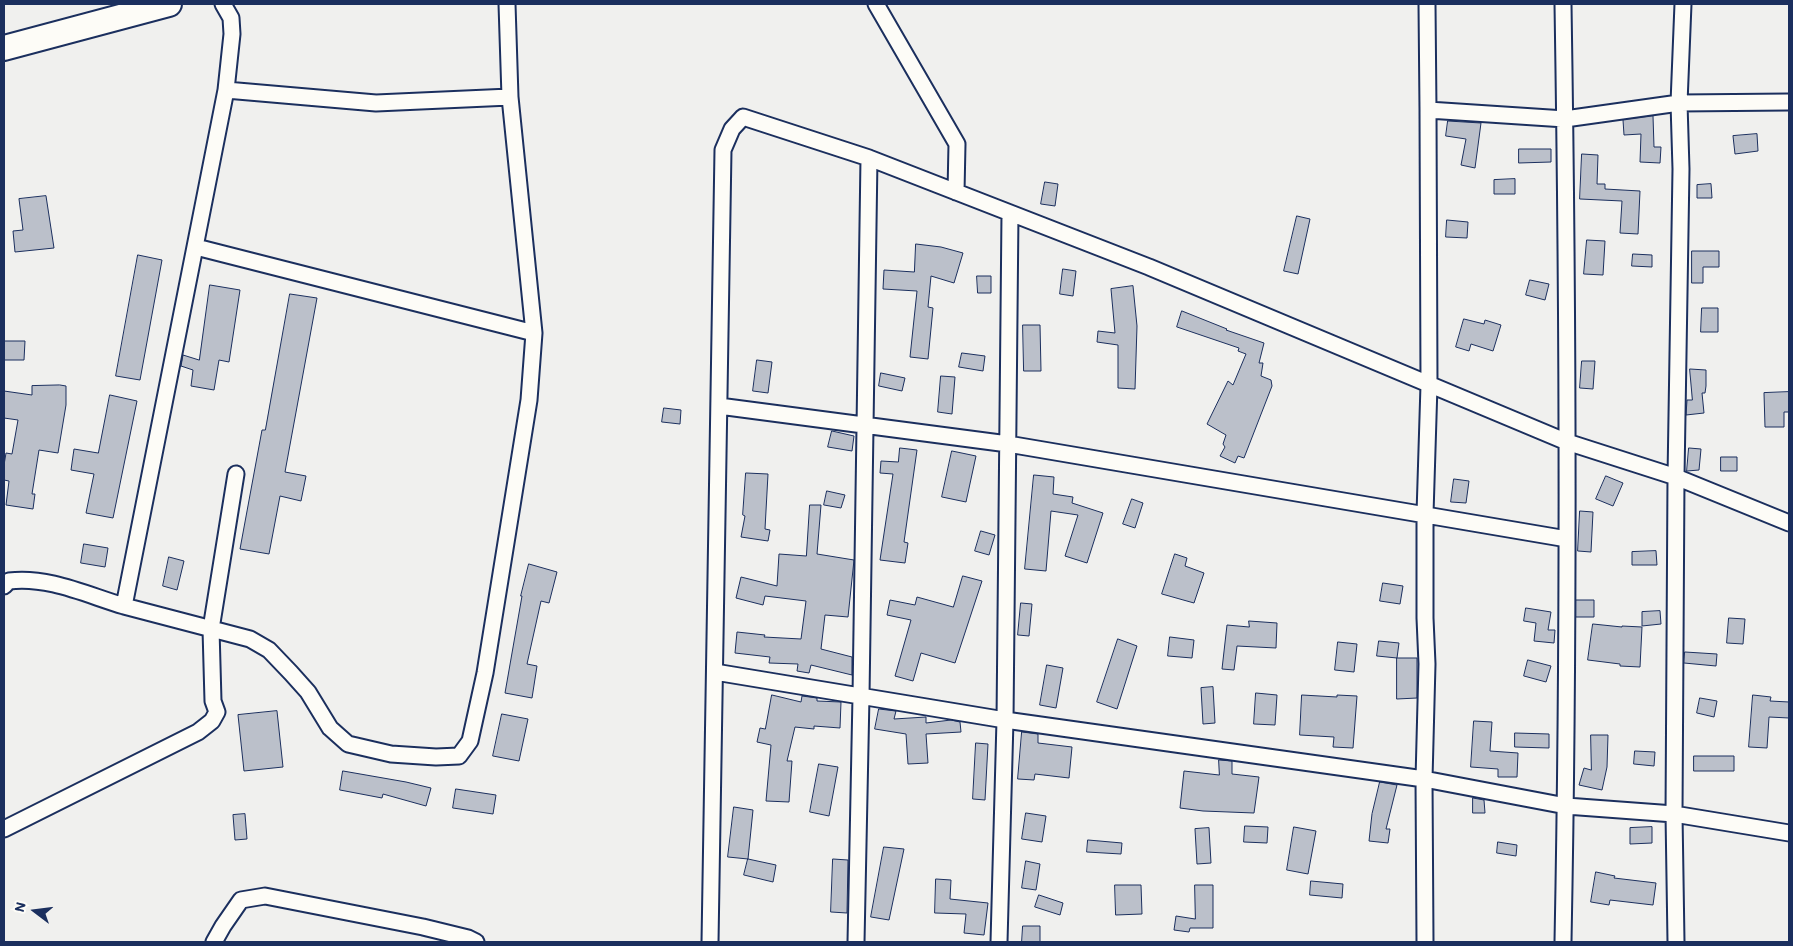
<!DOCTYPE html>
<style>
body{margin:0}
#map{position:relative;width:1793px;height:946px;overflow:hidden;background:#f0f0ee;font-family:Itim,sans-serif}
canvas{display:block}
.frame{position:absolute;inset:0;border:5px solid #1b2f5e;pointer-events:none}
.north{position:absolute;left:10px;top:886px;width:50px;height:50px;-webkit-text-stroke:4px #fdfcf7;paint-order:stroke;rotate:285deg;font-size:14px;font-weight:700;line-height:20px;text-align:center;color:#1b2f5e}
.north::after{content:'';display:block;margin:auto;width:18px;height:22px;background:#1b2f5e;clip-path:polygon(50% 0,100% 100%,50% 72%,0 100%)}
</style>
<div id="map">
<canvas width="1793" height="946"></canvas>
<div class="frame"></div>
<div class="north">N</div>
</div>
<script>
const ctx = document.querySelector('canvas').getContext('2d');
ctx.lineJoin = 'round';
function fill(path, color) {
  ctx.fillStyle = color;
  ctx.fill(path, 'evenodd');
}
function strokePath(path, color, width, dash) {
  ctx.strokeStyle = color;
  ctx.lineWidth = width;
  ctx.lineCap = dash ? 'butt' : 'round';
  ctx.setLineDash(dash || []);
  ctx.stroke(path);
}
const building = new Path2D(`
 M1653 116 1654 147H1661L1660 163 1640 162 1641 134 1624 135 1623 120Z
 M1448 121 1481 123 1475 168 1461 165 1466 139 1446 136Z
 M1757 134 1758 151 1735 154 1733 136Z
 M1519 149H1551V162L1519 163Z
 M1582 154 1598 155 1597 184H1605V189L1640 191 1638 234 1620 233 1622 201 1580 199Z
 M1515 179V194H1494V180Z
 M1045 182 1058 184 1055 206 1041 204Z
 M1711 184 1712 198H1697V185Z
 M46 196 54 248 15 252 13 231 23 230 19 199Z
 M1297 216 1310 219 1298 274 1284 271Z
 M1447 220 1468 222 1467 238 1446 237Z
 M1587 240 1605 241 1603 275 1584 274Z
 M916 244 941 247 963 253 954 283 931 276 928 307 933 308 928 359 910 357 917 291 883 289 884 270 914 272Z
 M1692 251H1719V267H1703V283H1692Z
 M1633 254 1652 255V267L1632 266Z
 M138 255 162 260 140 380 116 376Z
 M1063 269 1076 271 1073 296 1060 294Z
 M977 276H991V293H978Z
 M1530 280 1549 284 1545 300 1526 295Z
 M210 285 240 290 229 362 219 360 214 390 191 386 193 370 181 366 183 355 199 360Z
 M1133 286 1137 326 1135 389 1118 388V345L1097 342 1098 331 1115 333 1111 289Z
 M290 294 317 298 285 472 306 476 301 501 280 496 269 554 240 549 262 430H265Z
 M1702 308H1718V332H1701Z
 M1182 311 1227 329 1226 330 1264 343 1259 363H1263L1261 376 1271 380 1272 386 1244 458 1238 456 1235 463 1220 456 1225 447 1223 444 1226 435 1207 424 1228 381 1233 385 1246 354 1238 351 1239 348 1177 327Z
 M1464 319 1484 324 1485 320 1501 325 1493 351 1471 344 1469 351 1456 347Z
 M1023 325H1040L1041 371H1024Z
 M4 341H25L24 360H4Z
 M962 353 985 356 983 371 959 367Z
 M757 360 772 362 768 393 753 391Z
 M1582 361H1595L1593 389 1580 388Z
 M1690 369 1706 370V386L1705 393H1702L1704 413 1686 415 1687 400H1692Z
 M881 373 905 378 902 391 879 386Z
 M941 376 955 377 952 414 938 412Z
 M60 385 66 386V405L58 453 39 450 32 494H35L33 509 6 505 9 481 4 480V465L6 453 12 454 18 420 4 418V391L32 395V386Z
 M1789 392V412H1784V427H1765L1764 393Z
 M110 395 137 401 113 518 86 513 94 474 71 470 74 449 98 453Z
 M664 408 681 410 680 424 662 422Z
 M832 431 854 436 852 451 828 447Z
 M900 448 917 450 904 542 908 543 905 563 880 560 893 474 880 473 881 461 898 462Z
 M1689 448 1701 449 1699 470 1687 471Z
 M952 451 976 456 966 502 942 497Z
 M1721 457H1737V471H1721Z
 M746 473 768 474 765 529 770 530 768 541 741 537 745 516 743 515Z
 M1034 475 1054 477 1053 494 1073 497 1072 503 1103 513 1087 563 1065 556 1078 515 1051 511 1046 571 1025 569Z
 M1606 476 1623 483 1613 506 1596 499Z
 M1454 479 1469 481 1466 503 1451 502Z
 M827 491 845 495 841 508 824 505Z
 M1132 499 1143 503 1135 528 1123 524Z
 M810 505H821L817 554 854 560 848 617 825 615 821 649 852 657V675L811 665 809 673 797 671 798 664 769 663 770 657 735 653 737 632 765 635 764 637 801 639 806 601 765 596 763 605 736 598 741 577 777 586 779 554 806 556Z
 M1580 511 1593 512 1591 552 1578 551Z
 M981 531 995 535 989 555 975 551Z
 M84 544 108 548 105 567 81 563Z
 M1656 551 1657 565H1632V552Z
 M1175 554 1187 558 1185 566 1204 573 1194 603 1162 594Z
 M169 557 184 561 177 590 163 586Z
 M529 564 557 572 549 603 541 601 527 664 537 666 532 698 505 693 522 596H521Z
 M963 576 982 581 955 663 921 653 913 681 895 676 911 620 887 615 890 600 915 605 917 597 953 607Z
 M1383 583 1403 586 1400 604 1380 601Z
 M1576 600H1594V617H1576Z
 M1021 603 1032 604 1029 636 1018 635Z
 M1526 608 1551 612 1548 630H1555L1554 643 1534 641 1536 623 1524 621Z
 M1660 611 1661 624 1642 626V612Z
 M1729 618 1745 619 1743 644 1727 643Z
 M1249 621 1277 623 1276 648 1237 646 1234 670 1222 669 1227 625 1249 627Z
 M1593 624 1622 627V626L1642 627 1640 667 1620 666V664L1588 660Z
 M1170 637 1194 640 1192 658 1168 656Z
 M1118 639 1137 646 1117 709 1097 702Z
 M1379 641 1399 643 1397 658 1377 656Z
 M1338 642 1357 644 1354 672 1335 670Z
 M1685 652 1717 654 1716 666 1684 663Z
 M1397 658H1417V698L1397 699Z
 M1528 660 1551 666 1546 682 1524 676Z
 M1047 665 1063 668 1056 708 1040 705Z
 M1213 687 1215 723 1203 724 1201 688Z
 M1256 693 1277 695 1275 725 1254 724Z
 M772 695 801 702 802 696 817 698V701L841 702 840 728 814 726V729L795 727 787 761H792L789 802 766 801 771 745 757 742 760 728 765 729Z
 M1302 695 1337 697V695L1357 696 1353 748 1333 747 1334 737 1300 735Z
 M1753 695 1771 697 1770 701 1789 702V718L1769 717 1767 748 1749 747Z
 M1700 698 1717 701 1714 717 1697 713Z
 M879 709 896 711 894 719 926 717V723L951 720 960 722 961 732 926 734 928 763 908 764 906 734 875 729Z
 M277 711 283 767 244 771 238 715Z
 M502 714 528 719 519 761 493 756Z
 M1474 721 1492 722 1490 751 1518 753 1517 777H1498V769L1471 767Z
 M1022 732 1038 734V743L1072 747 1069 778 1035 774 1034 780 1018 779Z
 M1515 733 1549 734V748L1515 747Z
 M1591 735H1608L1607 767 1602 790 1579 785 1584 768 1591 770Z
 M976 743 988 744 985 800 973 799Z
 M1635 751 1655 752 1654 766 1634 764Z
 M1694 756H1734V771H1694Z
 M1219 760 1232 761V774L1259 777 1254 813 1203 811 1180 808 1184 771 1219 775Z
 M819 764 838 767 829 816 810 812Z
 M343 771 406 782 431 788 426 806 383 794 382 798 340 790Z
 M1380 782 1397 785 1386 829H1390L1388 843 1369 841 1372 814Z
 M456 789 496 795 493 814 453 808Z
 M1473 798 1484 800 1485 813H1473Z
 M734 807 753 810 748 859 728 857Z
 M1026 813 1046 816 1042 842 1022 839Z
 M245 814 247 839 235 840 233 815Z
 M1245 826 1268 827 1267 843 1244 842Z
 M1294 827 1316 831 1308 874 1287 870Z
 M1652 827V843L1630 844V828Z
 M1209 828 1211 863 1197 864 1195 829Z
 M1088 840 1122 843 1121 854 1087 852Z
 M1498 842 1517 845 1516 856 1497 853Z
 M884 847 904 849 889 920 871 917Z
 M748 859 776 865 773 882 744 875Z
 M833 859 848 860 847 913 831 912Z
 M1026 861 1040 864 1036 890 1022 888Z
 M1596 872 1615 876 1614 878 1656 883 1653 905 1610 900 1609 905 1591 902Z
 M936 879 951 880 950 899 988 903 984 935 964 933 966 914 935 913Z
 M1311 881 1343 884 1342 898 1310 895Z
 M1115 885H1141L1142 914 1116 915Z
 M1195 885H1213V928H1190L1189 932 1174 930 1176 916 1195 919Z
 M1039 895 1063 903 1060 915 1035 907Z
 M1023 926H1040V942H1022Z`);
fill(building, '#bbc0ca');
strokePath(building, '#1b2f5e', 1);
const minor = new Path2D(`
 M876 4 957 144 956 192
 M1427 4 1428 110
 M226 90 376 103 510 97
 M196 247 534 333
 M719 406 1008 444 1567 539
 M4 586 9 581C48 576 87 595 124 606 166 617 208 628 250 639L269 650 291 673 308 692 330 728 348 744 391 754 436 757 459 756 470 741 485 673 529 400 534 333 510 97 507 4
 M124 606 226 90 232 34 231 18 223 4
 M715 672 1005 720 1424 779 1566 806 1674 814 1789 833
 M4 829 198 732 212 721 217 712 213 701 211 629 236 474
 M214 942 223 926 241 900 265 896 423 927 468 938 476 942
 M710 942 723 150 732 129 743 117 869 158 1149 267 1567 442 1676 477 1789 523
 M856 942 861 696 869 158
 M999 942 1005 720 1010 213
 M1425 942 1424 779 1427 664 1425 618V514L1429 385 1428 110 1565 119 1679 103 1789 102
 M1563 942C1569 630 1568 316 1563 4
 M1676 942 1674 814 1676 477 1681 169 1679 103 1683 4`);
const primary = new Path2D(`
 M4 48 169 4`);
strokePath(minor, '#1b2f5e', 19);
strokePath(primary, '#1b2f5e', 28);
strokePath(minor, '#fdfcf7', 15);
strokePath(primary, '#fdfcf7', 24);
</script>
